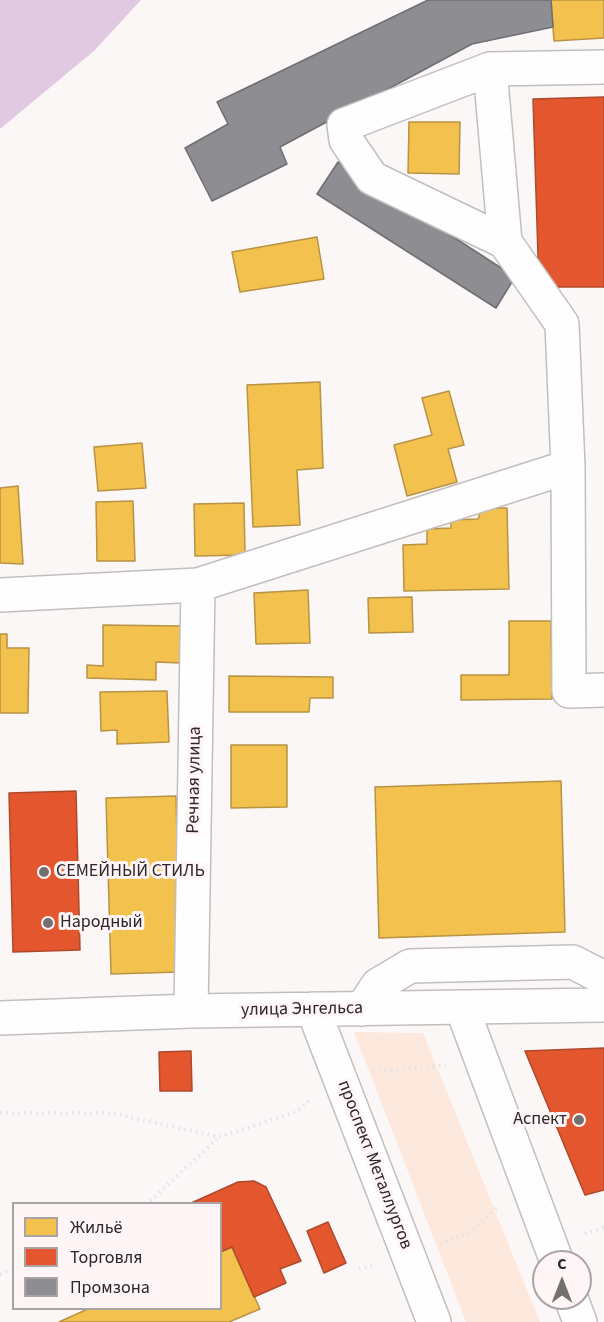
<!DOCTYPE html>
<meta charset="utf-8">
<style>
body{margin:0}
#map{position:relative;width:604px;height:1322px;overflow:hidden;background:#fcf7f7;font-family:"Source Sans 3",sans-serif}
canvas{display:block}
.legend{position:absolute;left:12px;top:1202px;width:210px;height:108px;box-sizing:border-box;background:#fff4f6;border:2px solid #aba2a4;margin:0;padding:8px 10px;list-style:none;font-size:18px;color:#2c2728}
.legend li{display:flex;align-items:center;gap:12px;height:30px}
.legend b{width:30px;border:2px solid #aba2a4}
.north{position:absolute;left:532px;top:1250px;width:60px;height:60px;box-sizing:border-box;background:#fff4f6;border:2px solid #aba2a4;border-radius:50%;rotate:0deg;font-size:16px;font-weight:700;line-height:24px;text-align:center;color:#2c2728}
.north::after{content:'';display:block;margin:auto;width:21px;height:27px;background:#757070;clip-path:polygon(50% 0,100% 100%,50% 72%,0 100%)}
</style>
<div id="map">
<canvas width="604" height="1322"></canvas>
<ul class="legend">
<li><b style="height:16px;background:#f2c14e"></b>Жильё</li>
<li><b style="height:16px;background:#e4572e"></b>Торговля</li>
<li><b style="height:16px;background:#8d8d92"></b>Промзона</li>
</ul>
<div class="north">С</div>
</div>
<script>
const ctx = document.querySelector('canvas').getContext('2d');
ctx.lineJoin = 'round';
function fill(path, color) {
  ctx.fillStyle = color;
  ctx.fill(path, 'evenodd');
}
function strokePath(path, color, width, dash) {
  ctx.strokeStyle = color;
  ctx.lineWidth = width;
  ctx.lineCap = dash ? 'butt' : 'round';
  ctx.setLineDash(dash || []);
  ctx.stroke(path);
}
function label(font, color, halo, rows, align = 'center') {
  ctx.font = font + ' "Source Sans 3",sans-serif';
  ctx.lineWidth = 6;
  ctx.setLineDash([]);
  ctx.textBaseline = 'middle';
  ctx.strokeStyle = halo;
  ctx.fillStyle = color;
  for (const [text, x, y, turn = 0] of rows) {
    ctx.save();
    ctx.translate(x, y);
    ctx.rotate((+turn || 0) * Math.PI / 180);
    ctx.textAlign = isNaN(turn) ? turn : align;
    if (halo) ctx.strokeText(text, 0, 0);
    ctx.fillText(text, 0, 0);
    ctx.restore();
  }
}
fill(new Path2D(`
 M354 1032 423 1033 540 1322H466Z`), '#fde8de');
fill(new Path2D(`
 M0 0H141L94 51 0 129Z`), '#e1cae1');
const homes = new Path2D(`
 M551 0H604V38L554 41Z
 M409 122H460L459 174 408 173Z
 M317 237 324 279 240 292 232 252Z
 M320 382 323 468 297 470 300 525 253 527 247 385Z
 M449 391 464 445 448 449 457 482 407 496 394 445 432 435 422 398Z
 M142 443 146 488 98 491 94 447Z
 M18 486 23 564 0 563V488Z
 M133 501 135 561H97L96 502Z
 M244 503 245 555 195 556 194 504Z
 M482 508H507L509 589 404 591 403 545 427 544V529L451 528V520L478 519Z
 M308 590 310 643 256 644 254 593Z
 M412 597 413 632 369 633 368 598Z
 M509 621H551L552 699 461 700V675H509Z
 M103 625 182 626 181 663 156 662V680L87 678V665L103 666Z
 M0 634H7V648H29L28 713H0Z
 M229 676 333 677V698H310L309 712H229Z
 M167 691 169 742 117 744V730L101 731 100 692Z
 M231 745H287V807L231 808Z
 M561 781 565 932 379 938 375 787Z
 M176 796 180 972 111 974 106 798Z
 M232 1247 260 1309 229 1322H59L90 1308H220V1252Z`);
fill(homes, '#f2c14e');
strokePath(homes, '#b79343', 1.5);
const shops = new Path2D(`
 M604 97V287H539L533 99Z
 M76 791 80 950 13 952 9 793Z
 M604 1048V1190L585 1195 525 1051Z
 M191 1051 192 1091H160L159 1052Z
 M254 1181 266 1187 301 1261 280 1269 286 1283 254 1297 232 1247 220 1252V1204H189L238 1182Z
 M328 1222 346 1263 324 1273 307 1231Z`);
fill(shops, '#e4572e');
strokePath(shops, '#ad492c', 1.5);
const industry = new Path2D(`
 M428 0H551L553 27 472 44 280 147 287 164 212 201 185 148 228 124 217 102Z
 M338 162 515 277 496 308 317 194Z`);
fill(industry, '#8d8d92');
strokePath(industry, '#706e72', 1.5);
const minor = new Path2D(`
 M490 69 505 242 372 178 346 140 344 125 490 69 604 67
 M505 242 562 324 568 467 569 691 604 690
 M0 595 198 585 568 467
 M462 1008 557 1262
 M313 1009 434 1322
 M362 1009 378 985 410 966 573 962 604 978
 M191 1011 198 585
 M0 1018 191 1011 604 1005
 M571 1298 580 1322`);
strokePath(minor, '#c2bebe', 36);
strokePath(new Path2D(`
 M373 1072 446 1065
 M0 1113H112L219 1137 296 1112 311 1099
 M145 1204 151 1200 218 1138
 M585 1234 604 1227
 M440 1244 469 1232 498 1207
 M359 1269 376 1265
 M0 1274 14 1269`), '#e5e3e3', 4, [1.5, 4.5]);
strokePath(minor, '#fffefe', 33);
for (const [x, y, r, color] of [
 [44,872,6,"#757070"],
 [48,923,6,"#757070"],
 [579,1120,6,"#757070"]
]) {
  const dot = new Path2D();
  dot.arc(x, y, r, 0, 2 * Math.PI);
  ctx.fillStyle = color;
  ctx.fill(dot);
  strokePath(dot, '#fff4f6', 2);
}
label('18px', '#2c2728', '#fff4f6', [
 ["Речная улица",195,780,-89],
 ["улица Энгельса",302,1010,-1],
 ["проспект Металлургов",374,1165,69]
]);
label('18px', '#2c2728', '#fff4f6', [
 ["СЕМЕЙНЫЙ СТИЛЬ",56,872],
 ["Народный",60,923],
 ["Аспект",567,1120,"right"]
], 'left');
</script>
